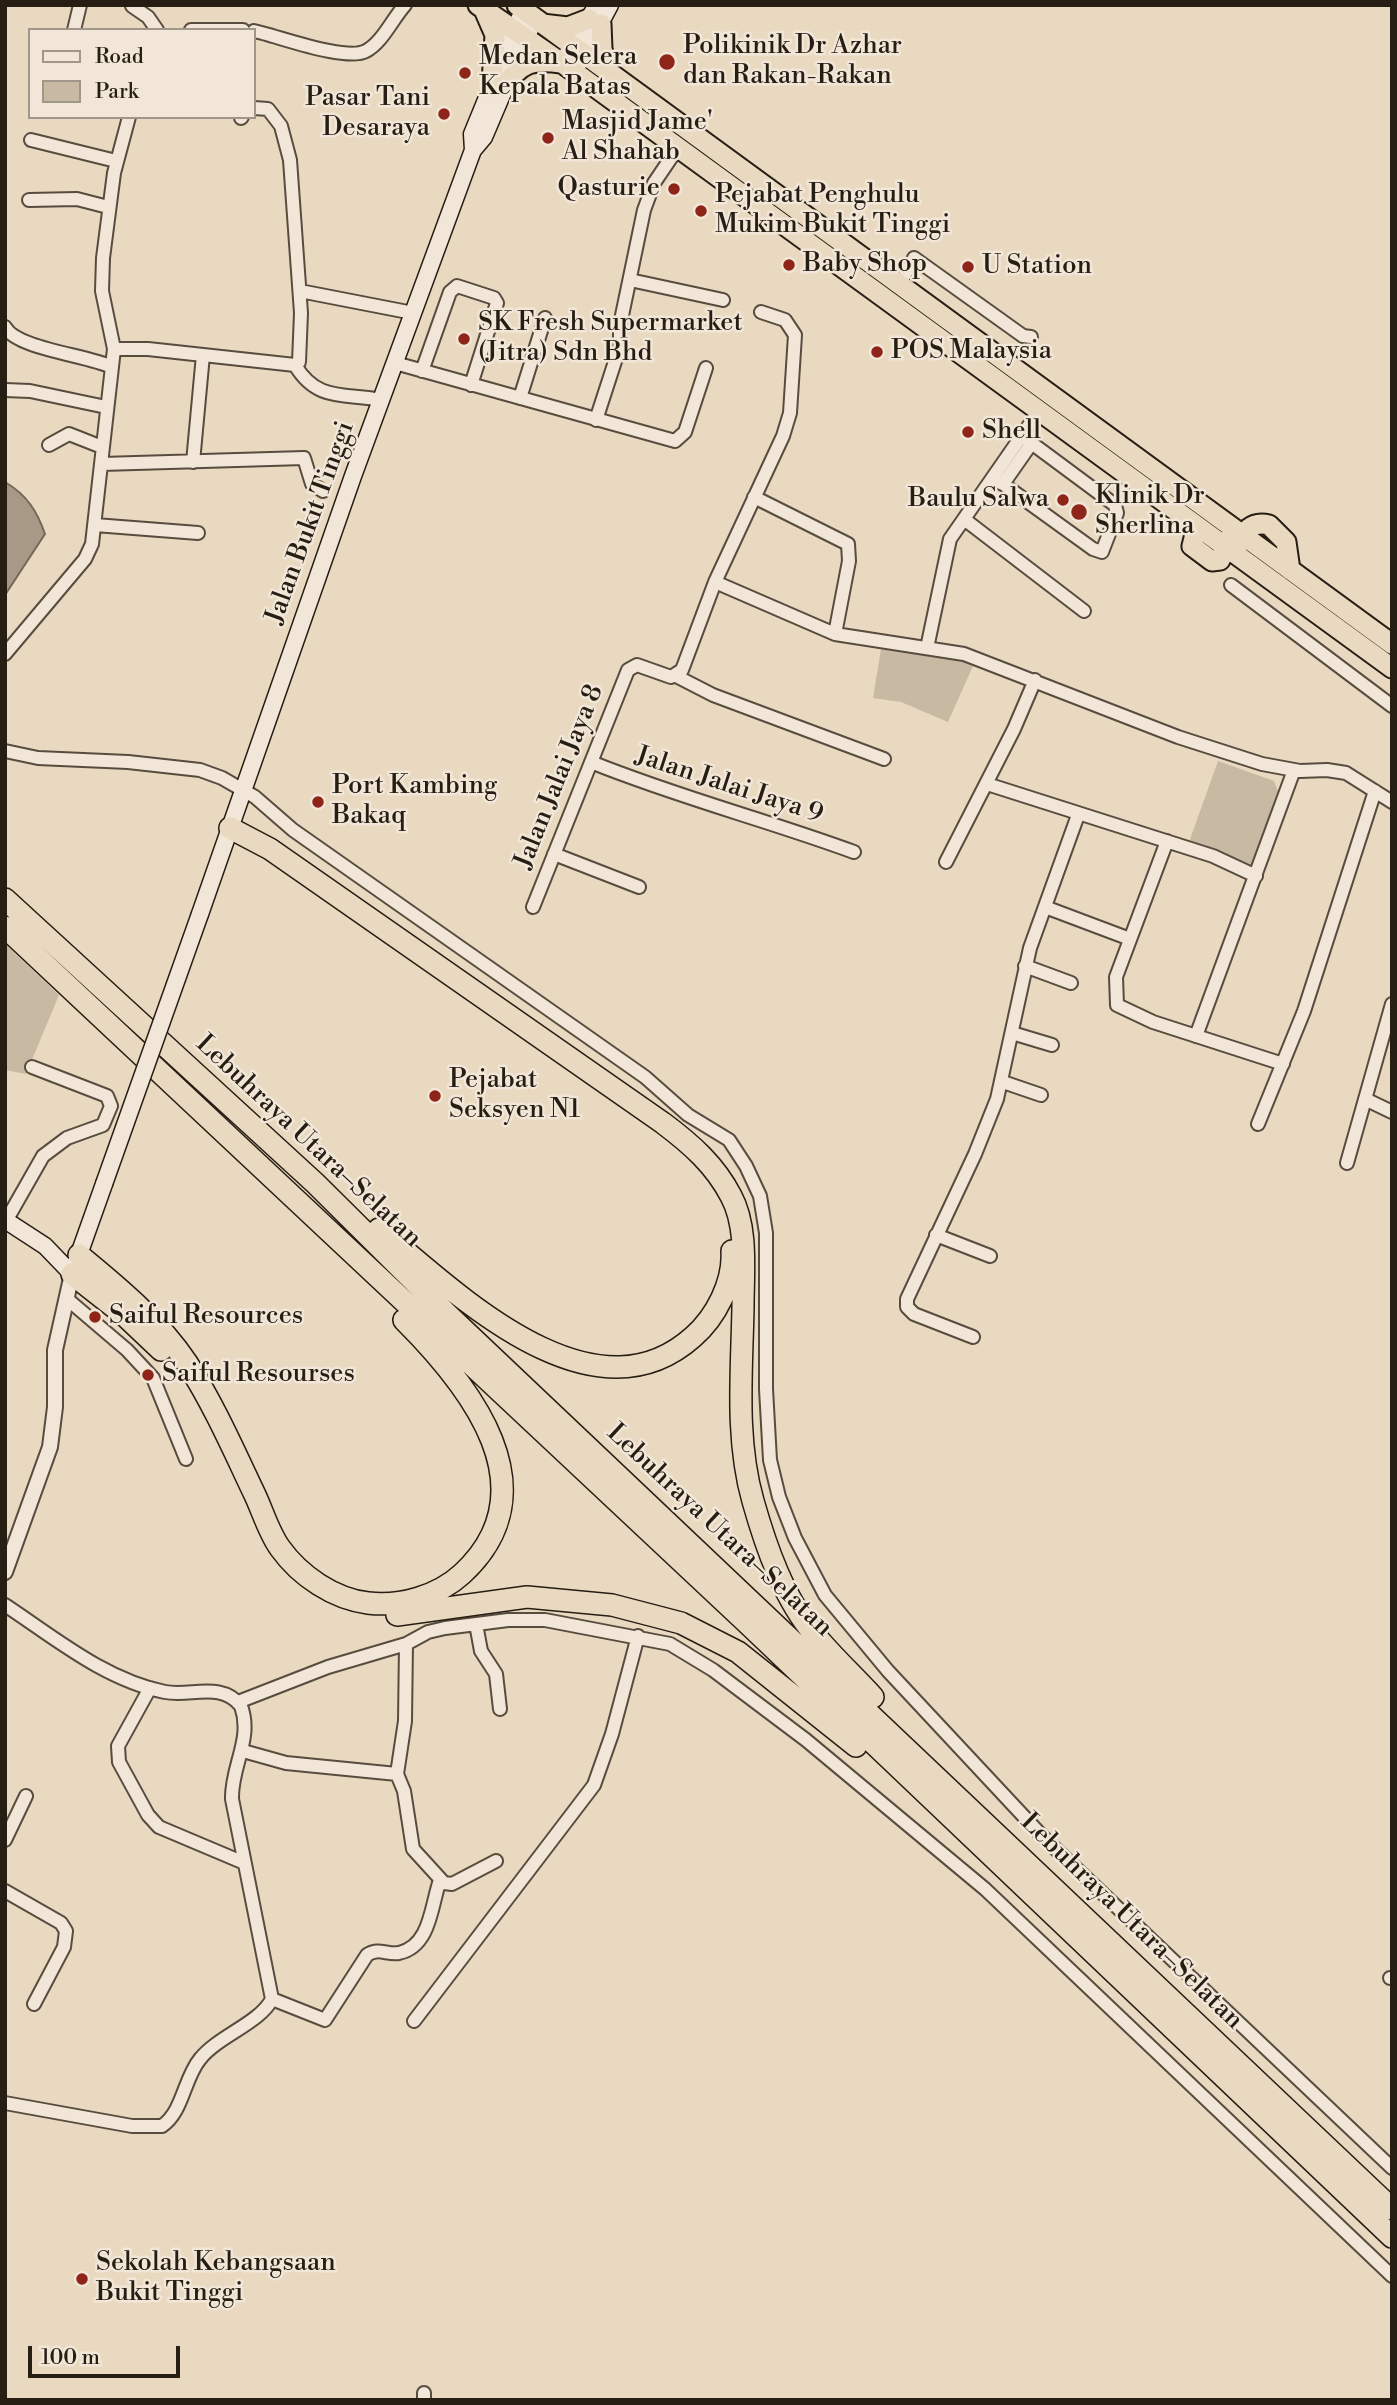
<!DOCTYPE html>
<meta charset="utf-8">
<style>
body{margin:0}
#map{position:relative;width:1397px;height:2405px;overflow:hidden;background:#e9d9c1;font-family:"Libre Bodoni",serif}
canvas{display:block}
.frame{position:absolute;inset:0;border:7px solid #261d13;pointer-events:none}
.legend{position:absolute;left:28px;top:28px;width:228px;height:91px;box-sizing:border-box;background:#f1e6d7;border:2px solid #a09689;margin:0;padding:9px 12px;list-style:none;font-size:21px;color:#261d13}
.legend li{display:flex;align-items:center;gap:14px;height:35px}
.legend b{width:35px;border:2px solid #a09689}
.scale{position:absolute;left:28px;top:2346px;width:152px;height:32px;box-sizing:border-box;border:4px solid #261d13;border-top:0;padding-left:9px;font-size:21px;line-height:24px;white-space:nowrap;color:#261d13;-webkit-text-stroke:5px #f1e6d7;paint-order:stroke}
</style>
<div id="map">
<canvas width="1397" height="2405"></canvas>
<div class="frame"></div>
<ul class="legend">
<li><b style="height:9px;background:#f1e6d7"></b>Road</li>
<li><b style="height:19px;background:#c8b9a3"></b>Park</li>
</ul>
<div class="scale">100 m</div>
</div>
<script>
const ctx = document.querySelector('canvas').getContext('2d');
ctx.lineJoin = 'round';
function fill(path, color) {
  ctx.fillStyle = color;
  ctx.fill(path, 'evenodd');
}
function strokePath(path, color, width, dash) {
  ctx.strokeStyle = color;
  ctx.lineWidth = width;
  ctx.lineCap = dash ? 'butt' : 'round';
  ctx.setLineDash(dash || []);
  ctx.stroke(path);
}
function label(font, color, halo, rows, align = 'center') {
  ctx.font = font + ' "Libre Bodoni",serif';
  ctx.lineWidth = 5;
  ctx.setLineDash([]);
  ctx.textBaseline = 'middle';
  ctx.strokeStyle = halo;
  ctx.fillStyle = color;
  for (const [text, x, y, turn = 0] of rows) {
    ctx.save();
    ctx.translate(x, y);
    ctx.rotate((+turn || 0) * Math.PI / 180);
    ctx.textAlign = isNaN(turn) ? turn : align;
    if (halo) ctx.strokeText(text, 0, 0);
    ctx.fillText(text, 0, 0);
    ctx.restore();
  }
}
fill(new Path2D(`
 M881 649 962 661 973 666 948 722 901 702 873 698Z
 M1218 761 1274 781 1278 791 1251 865 1189 842Z
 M5 944 59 995 26 1074 5 1070Z`), '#c8b9a3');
const water = new Path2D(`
 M5 482C27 495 37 511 45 534L5 595Z`);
fill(water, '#a79986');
strokePath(water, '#736758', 2);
const minor = new Path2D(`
 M132 6 148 17 157 30
 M74 30 80 5
 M191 30H243
 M254 31C278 36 346 62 366 51 382 43 393 18 405 5
 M241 118 242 117
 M31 140 116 161
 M29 200 77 199 108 207
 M630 280 723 300
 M899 286 914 258 1023 336 1031 337
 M300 291 413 313
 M5 327C17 349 87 355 112 367
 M114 349H148L295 365 299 362 301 313 290 160 281 126 268 109 254 108
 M395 363 675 441 685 432 706 368
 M295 365C317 402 344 393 381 400
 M422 371 450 292 457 286 494 298 497 303 471 385
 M5 390 30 391 106 407
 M520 398 545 318
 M596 420 620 346V325L644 210 654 183 677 149
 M49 445 69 434 102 447
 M193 462 203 355
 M102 464 304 458 312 484 323 491
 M996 481 1003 484 1031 444
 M1003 484 1093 549 1102 552 1117 513 1115 505 1022 436
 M754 497 848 544 849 561 835 634
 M964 519 1084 611
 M95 525 198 533
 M715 582 835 634 964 654 1178 737 1262 764 1300 771 1327 770 1346 773 1392 802
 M1231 585 1392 706
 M927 648 950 539 1039 411
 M5 654 85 559 92 544 114 349 102 291 103 258 114 173 129 117
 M676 676 713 695 884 759
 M5 751 38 758 128 762 200 770 222 778 255 797 293 830 645 1077 688 1115 729 1140 746 1166 760 1196 766 1233V1389L770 1460 779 1497 795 1538 825 1595 888 1671 1043 1837 1392 2168
 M591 762C677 797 767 820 854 852
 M987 784 1213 856 1256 876
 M1167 841 1116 977 1117 1005 1153 1022 1283 1064
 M554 854 639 887
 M946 862 1014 729 1035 680
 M533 907 628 670 637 665 671 677 682 670 715 582 783 436 790 413 795 335 785 320 761 312
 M1045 907 1130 939
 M1025 966 1071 983
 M1012 1033 1052 1045
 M1196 1036 1294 770
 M1003 1082 1041 1095
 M1365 1099 1392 1112
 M1258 1124 1304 1011 1375 791
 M1347 1163 1392 1004
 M6 1221 43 1156 67 1138 103 1125 111 1106 107 1096 32 1067
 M936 1235 990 1256
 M66 1298 127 1350 153 1378 186 1459
 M973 1337 914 1314 907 1307V1299L975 1154 997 1099 1030 948 1078 815
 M5 1605C55 1638 105 1680 165 1692 191 1697 221 1681 241 1706 253 1739 231 1766 232 1799L272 1999
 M476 1624 481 1651 496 1674 500 1709
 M150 1688 118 1746 119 1762 148 1815 159 1827 242 1862
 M238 1702 328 1667 406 1644 428 1632 445 1628 508 1620H545L670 1644 713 1670 806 1740 985 1889 1392 2276
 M243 1751 286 1763 397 1774 404 1791 413 1849 444 1883 452 1884 496 1861
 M397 1774 405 1721 406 1644
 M5 1840 26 1796
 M5 1891 61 1923 66 1931 64 1947 34 2004
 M1390 1978H1392
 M272 1999 325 2020 367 1955C378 1947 387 1955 399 1953 431 1946 431 1905 440 1880
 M414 2021 594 1785 612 1734 638 1636
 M5 2103 132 2126H162C183 2112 184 2078 200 2059 218 2036 260 2023 272 1999
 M424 2400V2393`);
const tertiary = new Path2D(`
 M5 1572 50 1447 55 1407V1350L72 1274`);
const secondary = new Path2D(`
 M562 63 597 5
 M574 72 610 5
 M473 150 472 134 523 10
 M200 914 353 476 473 150 484 137 530 29
 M5 1220 45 1246 72 1274 104 1184`);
const trunk = new Path2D(`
 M478 5 562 63 1392 668
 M517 5 1392 644
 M485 12 495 35 492 82
 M542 24 568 27 589 19
 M601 24 602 49 609 72
 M504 87C521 62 533 59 561 63
 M1197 526 1192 546 1212 561 1220 560 1231 536
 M1238 545C1244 530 1252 521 1269 525L1286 542 1290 570`);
const motorway = new Path2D(`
 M230 828 270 849 663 1123C691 1144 715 1165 731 1196 748 1227 743 1272 743 1306 742 1370 735 1438 753 1501 766 1547 784 1599 815 1635 833 1657 854 1676 873 1697
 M5 899 315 1183 445 1312 1392 2209
 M5 927 745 1621 1392 2237
 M379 1229C455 1292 592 1427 693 1337 716 1317 734 1282 732 1251
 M79 1255C118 1287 159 1321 187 1363 214 1405 234 1451 255 1495 263 1512 269 1533 280 1548 300 1576 334 1599 368 1603 400 1607 438 1596 462 1574 553 1490 470 1386 404 1320
 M72 1274 123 1314 161 1350
 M397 1615 527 1597 612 1605 681 1623 738 1652 856 1746`);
strokePath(minor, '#574c3e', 16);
strokePath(tertiary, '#574c3e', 18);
strokePath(secondary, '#261d13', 19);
strokePath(trunk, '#261d13', 23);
strokePath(motorway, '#261d13', 24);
strokePath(minor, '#f1e6d7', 12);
strokePath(tertiary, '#f1e6d7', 14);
strokePath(secondary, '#f1e6d7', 16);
strokePath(trunk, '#e9d9c1', 19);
strokePath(motorway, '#e9d9c1', 21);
const secondaryBridge = new Path2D(`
 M104 1184 200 914`);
strokePath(secondaryBridge, '#261d13', 19, []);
strokePath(secondaryBridge, '#f1e6d7', 16);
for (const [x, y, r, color] of [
 [667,62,9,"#8f2418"],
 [465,73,7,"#8f2418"],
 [444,114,7,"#8f2418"],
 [548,138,7,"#8f2418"],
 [674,189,7,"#8f2418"],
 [701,211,7,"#8f2418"],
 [789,265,7,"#8f2418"],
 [968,267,7,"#8f2418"],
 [464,339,7,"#8f2418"],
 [877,352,7,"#8f2418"],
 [968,432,7,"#8f2418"],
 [1063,500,7,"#8f2418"],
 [1079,512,9,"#8f2418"],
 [318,802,7,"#8f2418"],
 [435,1096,7,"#8f2418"],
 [95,1317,7,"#8f2418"],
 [148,1375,7,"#8f2418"],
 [82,2279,7,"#8f2418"]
]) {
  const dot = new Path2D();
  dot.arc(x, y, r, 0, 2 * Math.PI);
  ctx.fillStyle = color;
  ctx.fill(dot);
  strokePath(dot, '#f1e6d7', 2.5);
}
label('26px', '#261d13', '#f1e6d7', [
 ["Polikinik Dr Azhar",683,47],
 ["dan Rakan-Rakan",683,77],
 ["Medan Selera",479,58],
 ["Kepala Batas",479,88],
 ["Pasar Tani",430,99,"right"],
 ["Desaraya",430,129,"right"],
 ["Masjid Jame'",562,123],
 ["Al Shahab",562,153],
 ["Qasturie",660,189,"right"],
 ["Pejabat Penghulu",715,196],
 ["Mukim Bukit Tinggi",715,226],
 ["Baby Shop",803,265],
 ["U Station",982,267],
 ["SK Fresh Supermarket",478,324],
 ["(Jitra) Sdn Bhd",478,354],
 ["POS Malaysia",891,352],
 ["Shell",982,432],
 ["Klinik Dr",1095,497],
 ["Sherlina",1095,527],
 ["Baulu Salwa",1049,500,"right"],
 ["Port Kambing",332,787],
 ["Bakaq",332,817],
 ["Pejabat",449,1081],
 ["Seksyen N1",449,1111],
 ["Saiful Resources",109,1317],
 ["Saiful Resourses",162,1375],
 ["Sekolah Kebangsaan",96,2264],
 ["Bukit Tinggi",96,2294]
], 'left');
label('26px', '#261d13', '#f1e6d7', [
 ["Jalan Bukit Tinggi",311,523,-70],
 ["Jalan Jalai Jaya 8",560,777,-68],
 ["Jalan Jalai Jaya 9",729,786,18],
 ["Lebuhraya Utara–Selatan",308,1142,43],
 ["Lebuhraya Utara–Selatan",719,1531,43],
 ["Lebuhraya Utara–Selatan",1131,1922,44]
]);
</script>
